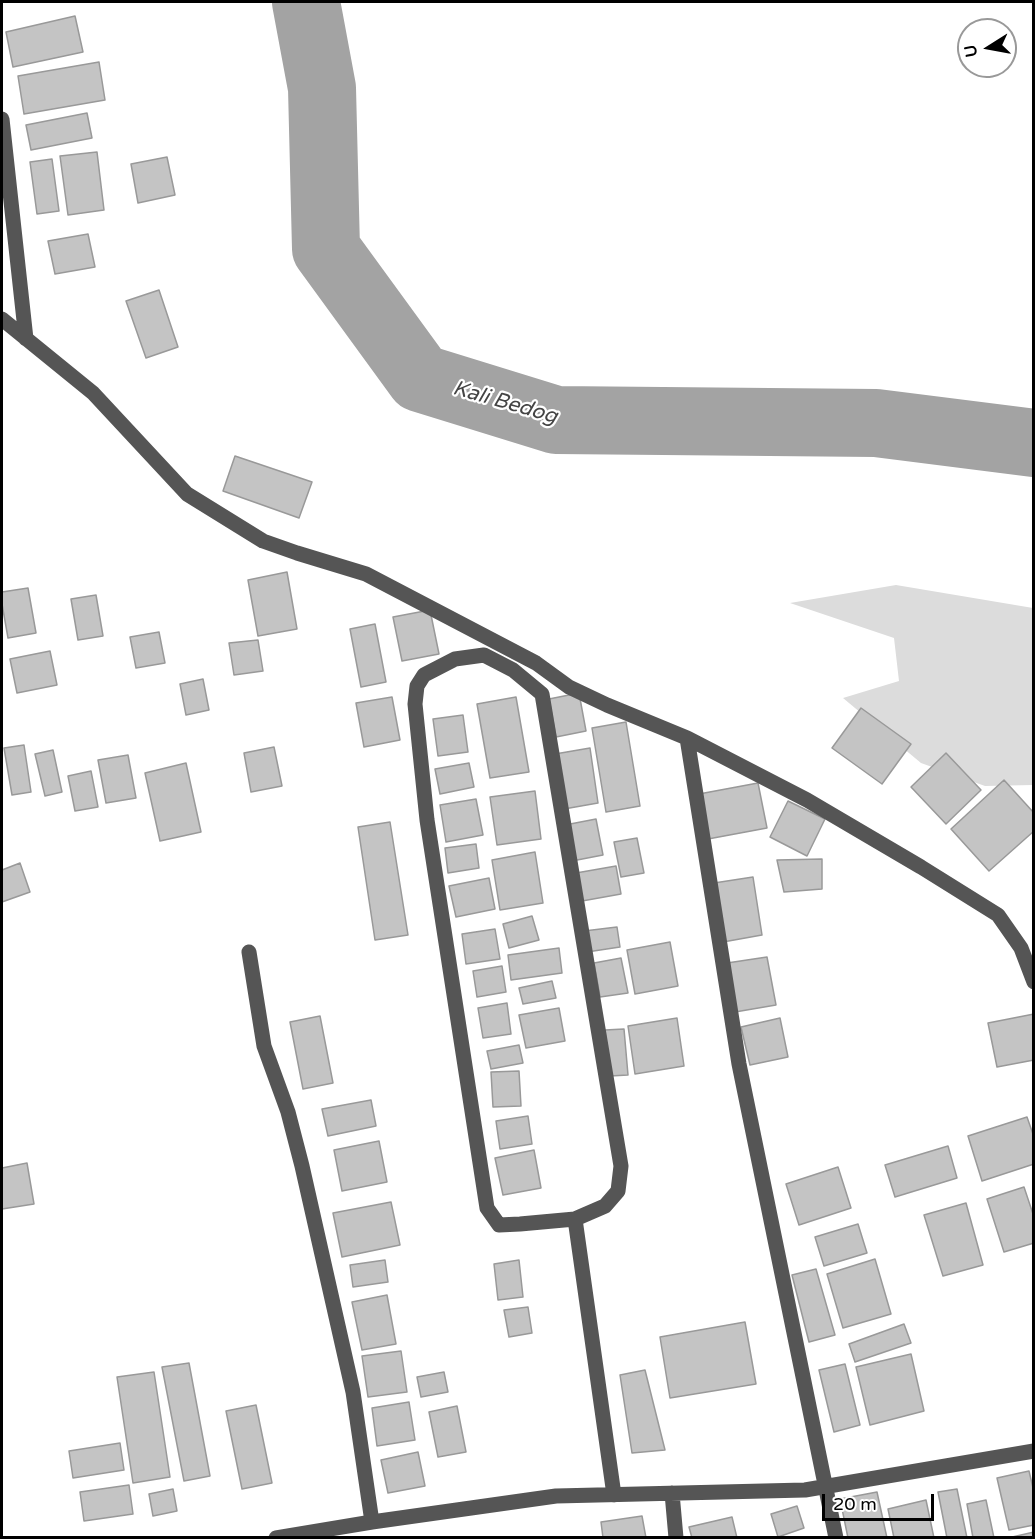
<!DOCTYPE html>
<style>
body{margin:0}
#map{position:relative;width:1035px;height:1539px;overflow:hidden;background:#fff;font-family:"Varela Round",sans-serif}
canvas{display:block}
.frame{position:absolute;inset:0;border:3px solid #000;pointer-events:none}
.north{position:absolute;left:957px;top:18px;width:60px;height:60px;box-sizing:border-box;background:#fff;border:2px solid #999;border-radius:50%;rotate:259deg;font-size:16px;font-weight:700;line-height:24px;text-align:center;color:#000}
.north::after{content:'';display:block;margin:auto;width:21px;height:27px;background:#000;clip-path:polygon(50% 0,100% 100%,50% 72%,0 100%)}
.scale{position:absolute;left:822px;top:1494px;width:112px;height:27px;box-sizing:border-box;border:3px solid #000;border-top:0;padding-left:8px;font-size:18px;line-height:21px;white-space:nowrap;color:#000;-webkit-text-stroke:4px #fff;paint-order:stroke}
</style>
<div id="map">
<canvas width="1035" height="1539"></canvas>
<div class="frame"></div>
<div class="north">U</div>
<div class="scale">20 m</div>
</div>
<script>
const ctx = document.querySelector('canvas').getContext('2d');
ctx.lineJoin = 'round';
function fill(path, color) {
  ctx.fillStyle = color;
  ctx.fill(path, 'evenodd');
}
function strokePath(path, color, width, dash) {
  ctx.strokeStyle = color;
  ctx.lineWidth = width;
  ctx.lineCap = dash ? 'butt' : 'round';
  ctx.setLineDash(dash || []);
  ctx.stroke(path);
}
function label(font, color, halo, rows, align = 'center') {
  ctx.font = font + ' "Varela Round",sans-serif';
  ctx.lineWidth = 4.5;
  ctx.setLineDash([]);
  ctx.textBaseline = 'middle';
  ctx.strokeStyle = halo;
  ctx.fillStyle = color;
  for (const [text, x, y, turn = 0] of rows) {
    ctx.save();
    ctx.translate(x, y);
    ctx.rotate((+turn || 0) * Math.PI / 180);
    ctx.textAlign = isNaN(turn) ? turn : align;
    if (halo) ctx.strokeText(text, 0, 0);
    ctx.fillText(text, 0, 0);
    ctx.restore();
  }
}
fill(new Path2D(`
 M896 585 1033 608V785L985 786 921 763 843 698 899 681 894 638 790 603Z`), '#dcdcdc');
strokePath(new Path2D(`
 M306 2 322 88 326 249 420 378 556 420 876 423 1034 443`), '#a3a3a3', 68);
const building = new Path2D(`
 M75 16 83 52 13 67 6 32Z
 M99 62 105 100 24 114 18 76Z
 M87 113 92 138 31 150 26 125Z
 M97 152 104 210 68 215 60 156Z
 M167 157 175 195 138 203 131 164Z
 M52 159 59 211 37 214 30 162Z
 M88 234 95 267 55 274 48 241Z
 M159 290 178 347 146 358 126 301Z
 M235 456 312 482 299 518 223 491Z
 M287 572 297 629 258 636 248 580Z
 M28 588 36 633 8 638 2 604V592Z
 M96 595 103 636 78 640 71 599Z
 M430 610 439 654 402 661 393 617Z
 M375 624 386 682 361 687 350 629Z
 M159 632 165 663 136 668 130 637Z
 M258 640 263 671 234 675 229 643Z
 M50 651 57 685 17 693 10 659Z
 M203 679 209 710 186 715 180 684Z
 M579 693 586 731 556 737 549 699Z
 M392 697 400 740 364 747 356 703Z
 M516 697 529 772 490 778 477 704Z
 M861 708 911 744 882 784 832 748Z
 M463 715 468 752 438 756 433 719Z
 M626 722 640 806 606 812 592 728Z
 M24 745 31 792 12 795 4 748Z
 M274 747 282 786 251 792 244 753Z
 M590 748 598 803 564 809 555 754Z
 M53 750 62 792 45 796 35 754Z
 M946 753 981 790 946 824 911 787Z
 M128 755 136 798 106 803 98 760Z
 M186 763 201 832 160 841 145 773Z
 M469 763 474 787 440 794 435 769Z
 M91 771 98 807 75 811 68 776Z
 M1004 780 1034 813V831L989 871 951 829Z
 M758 783 767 828 708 839 699 794Z
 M535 791 541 839 497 845 490 797Z
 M476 799 483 835 446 842 440 805Z
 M788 801 825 819 807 856 770 837Z
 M596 819 603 855 572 861 565 825Z
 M390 822 408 935 375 940 358 827Z
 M637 838 644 873 621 877 614 842Z
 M476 844 479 868 448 873 445 848Z
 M535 852 543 903 500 910 492 860Z
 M822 859V889L784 892 777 860Z
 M20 863 30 892 2 902V870Z
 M616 866 621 894 582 901 576 873Z
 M753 877 762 935 723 942 714 883Z
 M489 878 495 909 456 917 449 886Z
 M532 916 539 940 509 948 503 924Z
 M617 927 620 947 587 952 584 931Z
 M495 929 500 959 466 964 462 934Z
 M670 942 678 986 635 994 627 950Z
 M559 948 562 973 511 980 508 955Z
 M767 957 776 1005 735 1012 727 963Z
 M621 958 628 993 600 997 594 963Z
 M502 966 506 992 477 997 473 971Z
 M552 981 556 998 523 1004 519 988Z
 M507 1003 511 1034 483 1038 478 1008Z
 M559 1008 565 1041 526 1048 519 1015Z
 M1034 1014V1060L997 1067 988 1023Z
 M320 1016 333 1083 303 1089 290 1022Z
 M677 1018 684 1066 635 1074 628 1026Z
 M780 1018 788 1057 750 1065 741 1027Z
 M624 1029 628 1075 610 1076 605 1030Z
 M519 1045 523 1063 491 1069 487 1051Z
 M519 1071 521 1106 493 1107 491 1072Z
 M371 1100 376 1126 328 1136 322 1109Z
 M528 1116 532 1144 500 1149 496 1121Z
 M1027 1117 1034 1137V1164L982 1181 968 1136Z
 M379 1141 387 1182 342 1191 334 1150Z
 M948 1146 957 1178 895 1197 885 1165Z
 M534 1150 541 1188 503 1195 495 1158Z
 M27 1163 34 1204 2 1209V1168Z
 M838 1167 851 1208 799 1225 786 1184Z
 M1024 1187 1034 1217V1243L1004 1252 987 1199Z
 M391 1202 400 1245 342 1257 333 1213Z
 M966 1203 983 1265 943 1276 924 1215Z
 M858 1224 867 1253 824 1266 815 1237Z
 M875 1259 891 1314 843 1328 827 1274Z
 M385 1260 388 1282 353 1287 350 1265Z
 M519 1260 523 1297 498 1300 494 1264Z
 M816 1269 835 1335 809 1342 792 1275Z
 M387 1295 396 1344 362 1350 352 1302Z
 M528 1307 532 1333 509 1337 504 1310Z
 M745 1322 756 1384 670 1398 660 1337Z
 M904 1324 911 1343 855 1362 849 1344Z
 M401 1351 407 1392 368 1397 362 1356Z
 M911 1354 924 1411 870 1425 856 1367Z
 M189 1363 210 1476 184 1481 162 1367Z
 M845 1364 860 1425 834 1432 819 1370Z
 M645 1370 665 1450 632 1453 620 1375Z
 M154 1372 170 1477 133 1483 117 1377Z
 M444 1372 448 1392 421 1397 417 1377Z
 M409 1402 415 1440 377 1446 372 1408Z
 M256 1405 272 1483 242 1489 226 1411Z
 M457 1406 466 1452 438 1457 429 1412Z
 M120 1443 124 1470 73 1478 69 1451Z
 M418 1452 425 1486 388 1493 381 1460Z
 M1029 1471 1034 1492V1525L1009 1530 997 1478Z
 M129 1485 133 1514 84 1521 80 1492Z
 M173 1489 177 1511 153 1516 149 1494Z
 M957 1489 967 1538H947L938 1492Z
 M877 1492 887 1538H848L840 1499Z
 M926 1500 934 1538H894L888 1509Z
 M986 1500 994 1538H973L967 1504Z
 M797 1506 804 1528 778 1537 771 1514Z
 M642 1516 646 1538H603L601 1522Z
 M732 1517 737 1538H692L689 1527Z
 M1034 1532V1538H1008Z`);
fill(building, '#c4c4c4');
strokePath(building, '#999', 1.5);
strokePath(new Path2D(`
 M2 119 26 339
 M2 319 93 393 187 494 263 541 297 553 366 574 536 663 569 687 607 705 687 738 807 800 921 867 998 915 1021 948 1034 982
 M484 655 513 670 542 694 621 1166 618 1191 605 1206 575 1219 520 1224 499 1225 487 1208 427 820 415 704 417 686 424 675 455 659Z
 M687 738 739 1064 836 1538
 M249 952 264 1046 288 1112 302 1166 353 1392 372 1522
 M575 1219 614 1495
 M672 1493 676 1538
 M276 1538 372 1522 556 1496 805 1490 1034 1451`), '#555', 15);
label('italic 21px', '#444', '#fff', [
 ["Kali Bedog",505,403,16]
]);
</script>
